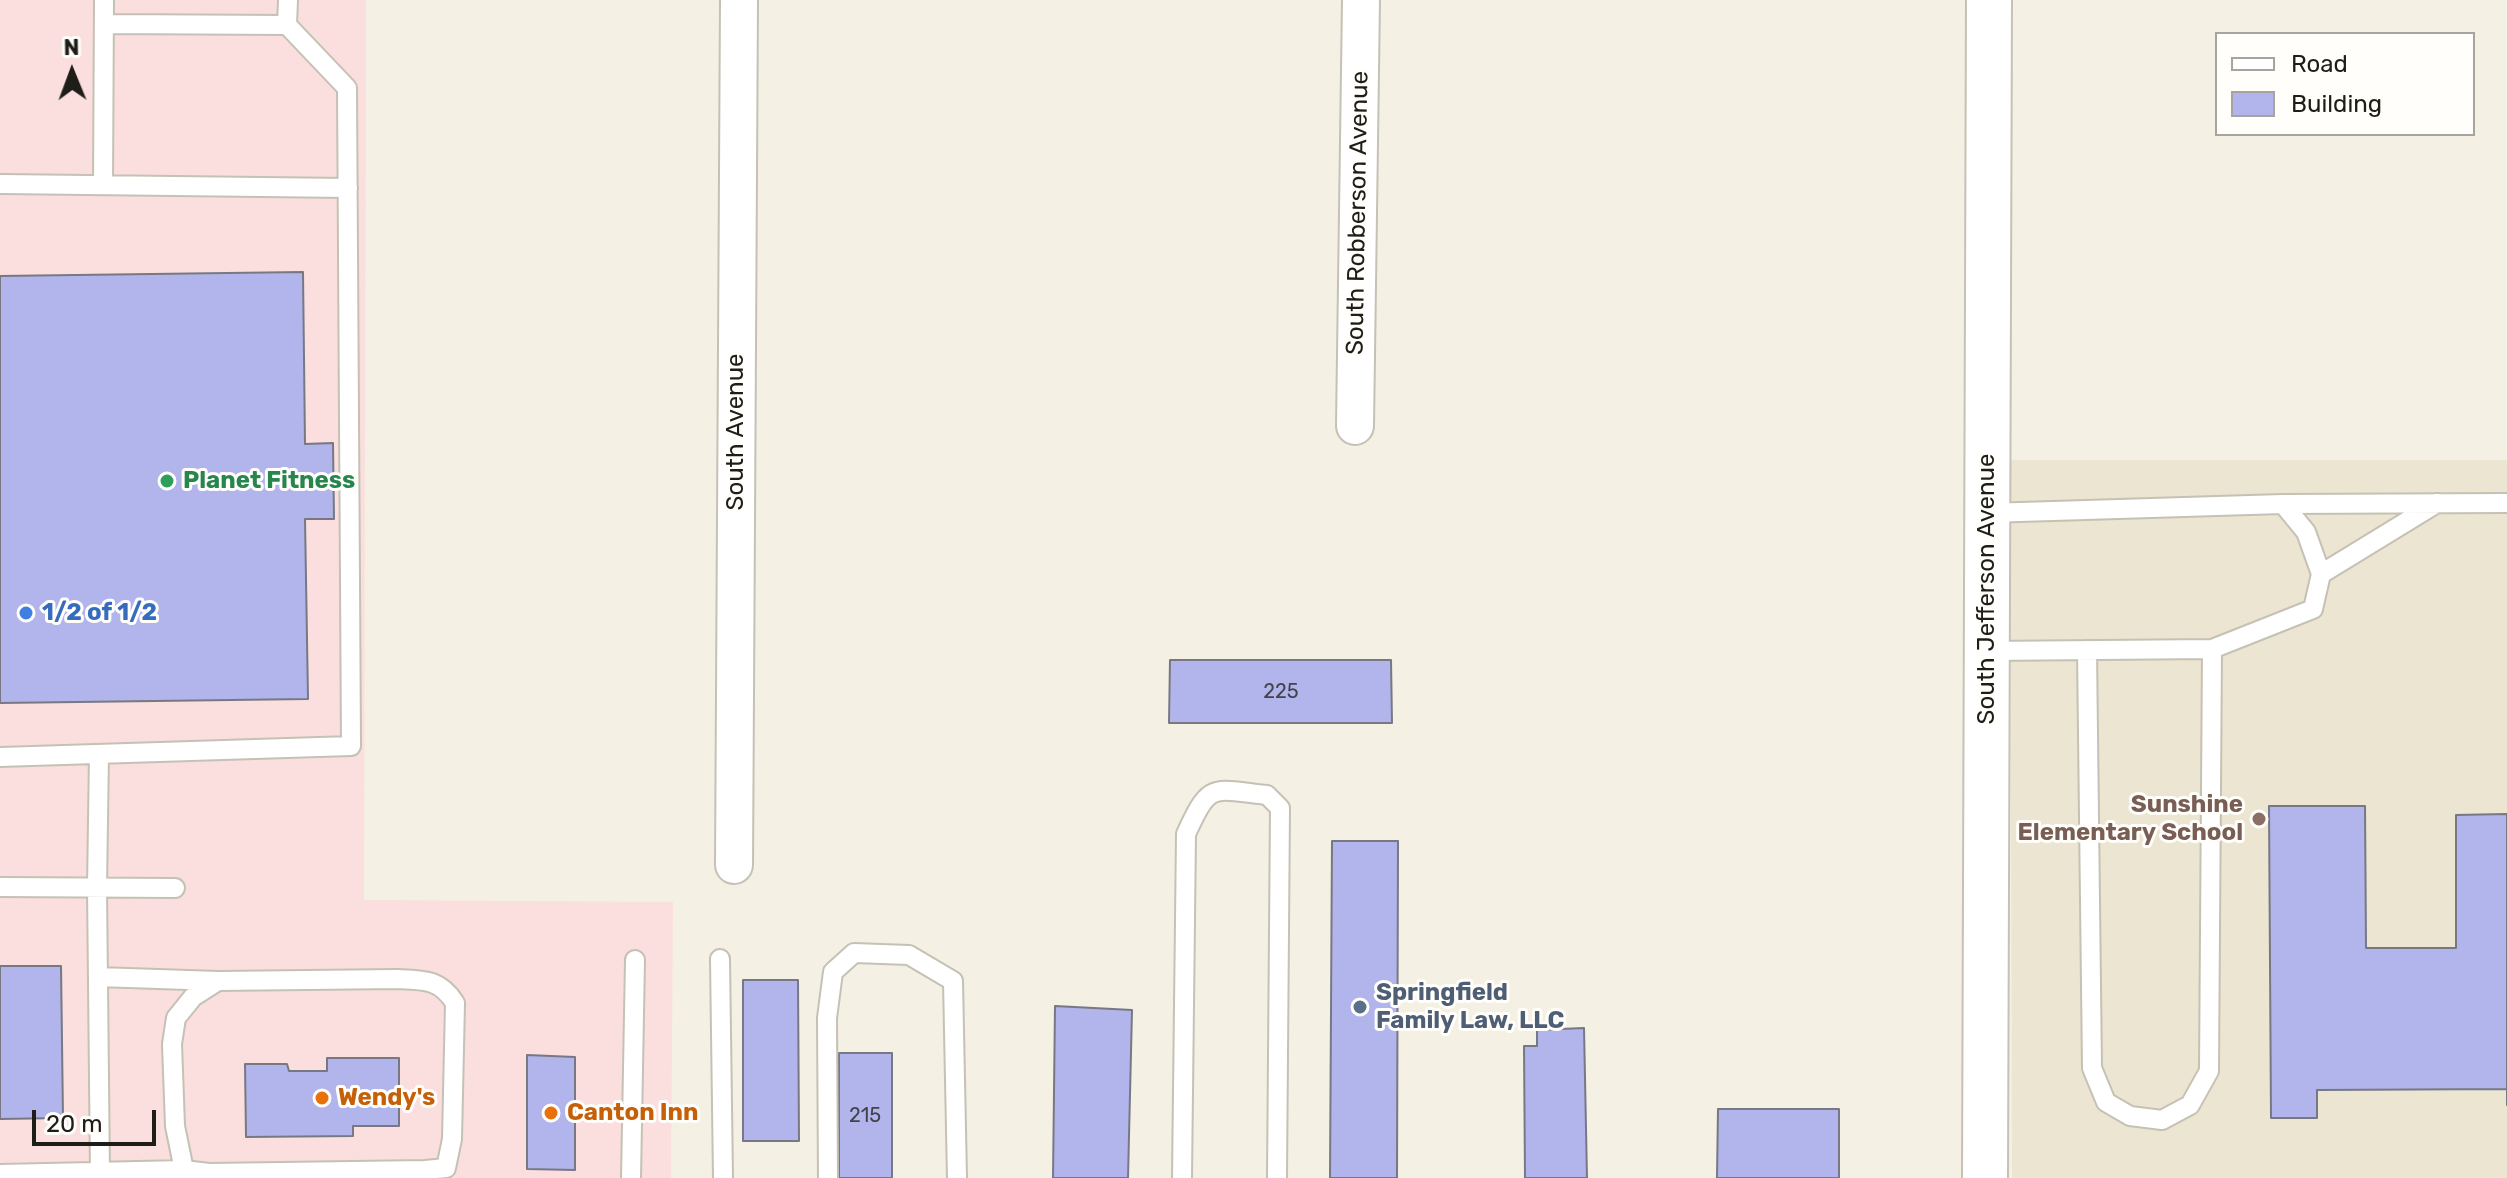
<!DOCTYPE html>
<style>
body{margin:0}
#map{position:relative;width:2507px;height:1178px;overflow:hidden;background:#f4f0e3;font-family:Rubik,sans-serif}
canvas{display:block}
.legend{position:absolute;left:2215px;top:32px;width:260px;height:104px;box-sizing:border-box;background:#fffefb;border:2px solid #a5a4a0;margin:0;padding:10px 14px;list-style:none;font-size:24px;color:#1e1d18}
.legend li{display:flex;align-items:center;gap:16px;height:40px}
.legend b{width:40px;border:2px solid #a5a4a0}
.north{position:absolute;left:32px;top:32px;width:80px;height:80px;-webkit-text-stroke:6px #fffefb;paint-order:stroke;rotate:359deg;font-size:22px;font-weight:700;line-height:32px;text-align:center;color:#1e1d18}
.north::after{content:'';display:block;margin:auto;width:28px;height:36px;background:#1e1d18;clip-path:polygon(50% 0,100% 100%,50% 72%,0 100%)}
.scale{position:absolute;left:32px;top:1110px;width:124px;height:36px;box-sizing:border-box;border:4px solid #1e1d18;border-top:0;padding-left:10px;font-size:24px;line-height:28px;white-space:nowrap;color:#1e1d18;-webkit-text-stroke:6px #fffefb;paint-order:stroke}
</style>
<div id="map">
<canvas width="2507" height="1178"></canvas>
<ul class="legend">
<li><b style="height:10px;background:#fff"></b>Road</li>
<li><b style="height:22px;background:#b2b5ec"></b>Building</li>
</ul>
<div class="north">N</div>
<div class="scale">20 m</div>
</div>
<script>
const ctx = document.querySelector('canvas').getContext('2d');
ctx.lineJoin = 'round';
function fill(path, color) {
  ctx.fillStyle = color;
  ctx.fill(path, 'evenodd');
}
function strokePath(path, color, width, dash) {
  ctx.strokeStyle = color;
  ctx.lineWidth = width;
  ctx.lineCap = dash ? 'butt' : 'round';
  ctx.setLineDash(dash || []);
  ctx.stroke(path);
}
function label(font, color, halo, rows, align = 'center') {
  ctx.font = font + ' Rubik,sans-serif';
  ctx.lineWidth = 6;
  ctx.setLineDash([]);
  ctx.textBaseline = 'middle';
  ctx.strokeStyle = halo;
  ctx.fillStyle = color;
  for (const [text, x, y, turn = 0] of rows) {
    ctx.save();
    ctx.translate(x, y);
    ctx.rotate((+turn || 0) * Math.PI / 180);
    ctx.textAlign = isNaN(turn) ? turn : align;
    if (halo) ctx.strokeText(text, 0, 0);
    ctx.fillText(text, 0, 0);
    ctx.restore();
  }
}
fill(new Path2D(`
 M0 0H366L364 900 673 902 671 1178H0Z`), '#fadfde');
fill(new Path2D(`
 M2010 460H2507V1178H2012Z`), '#ece5d1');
const building = new Path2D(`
 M303 272 305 444 333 443 334 519H305L308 699 0 703V276Z
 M1170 660H1391L1392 723H1169Z
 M2269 806H2365L2366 948H2456V815L2507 814V1105V1089L2317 1090V1118H2271Z
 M1332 841H1398L1397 1178H1330Z
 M0 966H61L63 1118 0 1119Z
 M743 980H798L799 1141H743Z
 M1055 1006 1132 1010 1128 1178H1053Z
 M1584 1028 1587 1178H1525L1524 1046H1537V1030Z
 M839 1053H892V1178H839Z
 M527 1055 575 1057V1170L527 1169Z
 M327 1058H399V1126H353V1136L246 1137 245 1064H287L289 1071H327Z
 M1718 1109H1839V1178H1717Z`);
fill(building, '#b2b5ec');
strokePath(building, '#777884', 2);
const lane = new Path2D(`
 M104 24 287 25
 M0 184 348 188
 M103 185 104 0
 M1987 513 2283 504 2507 503
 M2321 574 2437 503
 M2087 650 2092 1068 2106 1102 2130 1116 2162 1120 2190 1105 2209 1071 2212 649
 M1987 651 2212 649 2313 609 2321 574 2306 532 2283 504
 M99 754 97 888 100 1174
 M0 757 351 746 347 88 287 25 288 0
 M0 887 175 888
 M720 959 723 1178
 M98 977 218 981
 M397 979C424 980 440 979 455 1003L452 1139 446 1168 425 1170 209 1173 184 1170 175 1126 172 1044 176 1018 193 997 218 981Z
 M0 1174 184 1170V1178
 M631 1178 635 960
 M828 1178 827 1018 833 972 854 953 909 955 953 981 957 1178
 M1182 1178 1186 834C1210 781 1212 789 1267 795L1280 808 1277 1178`);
const street = new Path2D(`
 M1355 426 1361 0
 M734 865 739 0`);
const secondary = new Path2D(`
 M1985 1178 1989 0`);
strokePath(lane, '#c5c1b4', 22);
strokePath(street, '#c5c1b4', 40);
strokePath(secondary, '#c5c1b4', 48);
strokePath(lane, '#fff', 18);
strokePath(street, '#fff', 36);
strokePath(secondary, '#fff', 44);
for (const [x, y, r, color] of [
 [167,481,8,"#2e9e5b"],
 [26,613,8,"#3f7fe0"],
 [2259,819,8,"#8d6e63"],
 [1360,1007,8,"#5c6f8a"],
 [322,1098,8,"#e8710a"],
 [551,1113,8,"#e8710a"]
]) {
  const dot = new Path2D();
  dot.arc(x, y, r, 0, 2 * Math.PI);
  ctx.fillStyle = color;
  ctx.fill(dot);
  strokePath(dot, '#fffefb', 3);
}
label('20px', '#43434d', null, [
 ["225",1281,692],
 ["215",865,1116]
]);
label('24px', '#1e1d18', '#fffefb', [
 ["South Robberson Avenue",1358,213,-89],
 ["South Avenue",736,432,-90],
 ["South Jefferson Avenue",1987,589,-90]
]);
label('bold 24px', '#27864d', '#fffefb', [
 ["Planet Fitness",183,481]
], 'left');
label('bold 24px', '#366cbe', '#fffefb', [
 ["1/2 of 1/2",42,613]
], 'left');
label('bold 24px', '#785e54', '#fffefb', [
 ["Sunshine",2243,805],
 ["Elementary School",2243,833]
], 'right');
label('bold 24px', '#4e5e75', '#fffefb', [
 ["Springfield",1376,993],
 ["Family Law, LLC",1376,1021]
], 'left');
label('bold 24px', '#c56008', '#fffefb', [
 ["Wendy's",338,1098],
 ["Canton Inn",567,1113]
], 'left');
</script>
